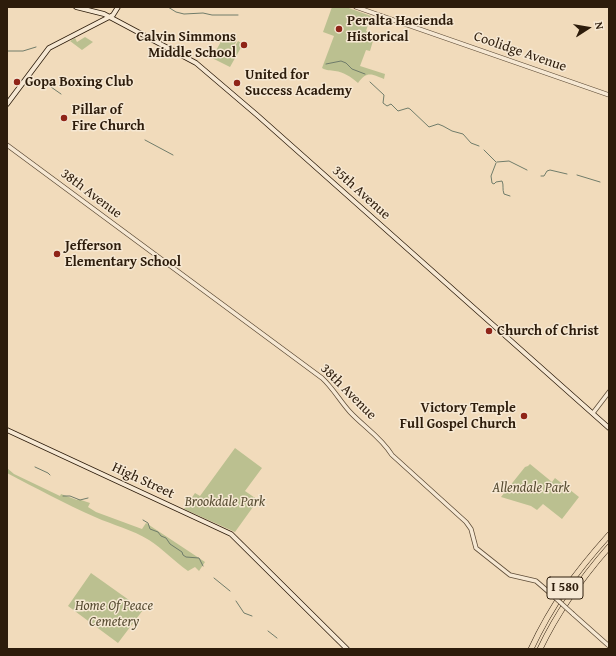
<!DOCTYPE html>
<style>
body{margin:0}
#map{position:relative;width:616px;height:656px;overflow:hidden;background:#f1dbbb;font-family:"Gentium Book Plus",serif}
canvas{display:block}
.frame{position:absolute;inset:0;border:8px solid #2d1c0b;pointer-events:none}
.north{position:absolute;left:568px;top:8px;width:40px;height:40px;-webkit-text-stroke:3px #f6e8d3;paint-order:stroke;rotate:78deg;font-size:11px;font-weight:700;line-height:16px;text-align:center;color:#2d1c0b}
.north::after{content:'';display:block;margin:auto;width:14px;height:18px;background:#2d1c0b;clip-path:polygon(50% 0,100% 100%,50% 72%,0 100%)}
</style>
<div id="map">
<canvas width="616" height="656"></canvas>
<div class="frame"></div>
<div class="north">N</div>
</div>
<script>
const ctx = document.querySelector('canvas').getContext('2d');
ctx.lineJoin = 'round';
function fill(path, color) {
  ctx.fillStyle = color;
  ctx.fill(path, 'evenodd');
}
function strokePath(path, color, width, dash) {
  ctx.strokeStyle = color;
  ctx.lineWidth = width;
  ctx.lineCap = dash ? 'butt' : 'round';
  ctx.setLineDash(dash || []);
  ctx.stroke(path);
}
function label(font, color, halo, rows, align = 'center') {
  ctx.font = font + ' "Gentium Book Plus",serif';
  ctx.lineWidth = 3;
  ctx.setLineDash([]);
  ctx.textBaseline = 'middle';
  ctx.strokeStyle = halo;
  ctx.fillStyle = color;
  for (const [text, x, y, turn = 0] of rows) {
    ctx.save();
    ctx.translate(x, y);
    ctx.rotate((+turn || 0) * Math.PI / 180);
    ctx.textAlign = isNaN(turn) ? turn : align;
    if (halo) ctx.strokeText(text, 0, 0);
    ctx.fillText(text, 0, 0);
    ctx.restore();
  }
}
fill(new Path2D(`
 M332 7H346L371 16 366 31 375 34 370 51 366 50 360 66 385 74 384 79C371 74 367 71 358 83 351 77 344 72 335 71 330 70 327 71 322 68L334 36 323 32Z
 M225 34 237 40 228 58 238 41 243 44 230 67 212 58Z
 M85 37 93 42 82 50 70 41 75 38 77 42Z
 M235 448 262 468 245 491 258 500 235 532 184 509 195 493 200 496Z
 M530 464 552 482 555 478 579 497 562 519 543 504 537 510 531 506 501 497 525 467 528 466Z
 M7 468 14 474 60 496 61 494 77 500 78 499 90 503 88 507 96 512 142 529 146 523 205 562 199 571 195 567 188 571C174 561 163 549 149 540 133 530 113 525 95 517 65 504 36 488 7 473Z
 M91 573 143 610 118 643 68 606Z`), '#bbc090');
strokePath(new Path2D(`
 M168 7 176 12 184 14 203 13 212 15H238
 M7 51H23L36 47
 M326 64 341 61 346 63 352 69 365 74
 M370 82 384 95 383 103 387 106 391 104 398 111 408 108 410 109 429 127 438 124 443 126 452 131 463 134 471 143 479 146
 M51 87 61 94
 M78 105 92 115
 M107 122 125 131
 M145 140 173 155
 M484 150 496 162
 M497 162 509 161 527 170
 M496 163 491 176 492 183 494 184 496 182 502 181C504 185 502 189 504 194L510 196
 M577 175 600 182
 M541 176H544L547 171 550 170 567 174
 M35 467 48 473 50 475
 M63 496H70L80 500 88 498
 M143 520 148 523 150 529 158 532 161 536 166 538 170 544 182 552 183 555 186 557 199 558 203 566
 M214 578 230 591
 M236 601 244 613 252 616
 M268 631 277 638`), '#707c6a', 1);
const tertiary = new Path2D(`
 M356 7 609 95
 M7 145 322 378C333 388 340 401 350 412 364 427 381 437 392 455L466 522 471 529 476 548 510 575 536 581 551 594
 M593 413 609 392
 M573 614 609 646`);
const secondary = new Path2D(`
 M76 7 104 14 196 63 257 115 609 428
 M7 104 49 48 113 15 118 7
 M7 430 231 534 347 649`);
const motorway = new Path2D(`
 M531 649C552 604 576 572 609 535
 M540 649C558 611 581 579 609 547`);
strokePath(tertiary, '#5e4c37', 5);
strokePath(secondary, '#2d1c0b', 5.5);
strokePath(motorway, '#2d1c0b', 6);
strokePath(tertiary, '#f6e8d3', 3.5);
strokePath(secondary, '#f6e8d3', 4);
strokePath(motorway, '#f1dbbb', 5);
const tertiaryBridge = new Path2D(`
 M551 594 573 614`);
strokePath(tertiaryBridge, '#5e4c37', 5, []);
strokePath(tertiaryBridge, '#f6e8d3', 3.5);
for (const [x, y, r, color] of [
 [339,29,4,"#8f2418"],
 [244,45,4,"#8f2418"],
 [17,82,4,"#8f2418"],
 [237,83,4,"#8f2418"],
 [64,118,4,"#8f2418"],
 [57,254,4,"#8f2418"],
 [489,331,4,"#8f2418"],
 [524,416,4,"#8f2418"]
]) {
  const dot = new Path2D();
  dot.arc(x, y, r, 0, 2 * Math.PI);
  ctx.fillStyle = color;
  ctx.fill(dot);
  strokePath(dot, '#f6e8d3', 1.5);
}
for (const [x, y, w] of [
 [565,588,36]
]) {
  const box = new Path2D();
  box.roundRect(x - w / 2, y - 11, w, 22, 3);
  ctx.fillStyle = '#f6e8d3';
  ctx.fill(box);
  strokePath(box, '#2d1c0b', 1);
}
label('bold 13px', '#2d1c0b', null, [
 ["I 580",565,588]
]);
label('bold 14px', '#2d1c0b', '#f6e8d3', [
 ["Peralta Hacienda",347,21],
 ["Historical",347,37],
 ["Calvin Simmons",236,37,"right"],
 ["Middle School",236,53,"right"],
 ["United for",245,75],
 ["Success Academy",245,91],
 ["Gopa Boxing Club",25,82],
 ["Pillar of",72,110],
 ["Fire Church",72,126],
 ["Jefferson",65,246],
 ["Elementary School",65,262],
 ["Church of Christ",497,331],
 ["Victory Temple",516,408,"right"],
 ["Full Gospel Church",516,424,"right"]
], 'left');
label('14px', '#2d1c0b', '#f6e8d3', [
 ["Coolidge Avenue",520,52,19],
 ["35th Avenue",361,193,42],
 ["38th Avenue",91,194,37],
 ["38th Avenue",348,392,45],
 ["High Street",143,481,25]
]);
label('italic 14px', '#584d33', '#f6e8d3', [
 ["Allendale Park",531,488],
 ["Brookdale Park",225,502],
 ["Home Of Peace",114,606],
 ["Cemetery",114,622]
]);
</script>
